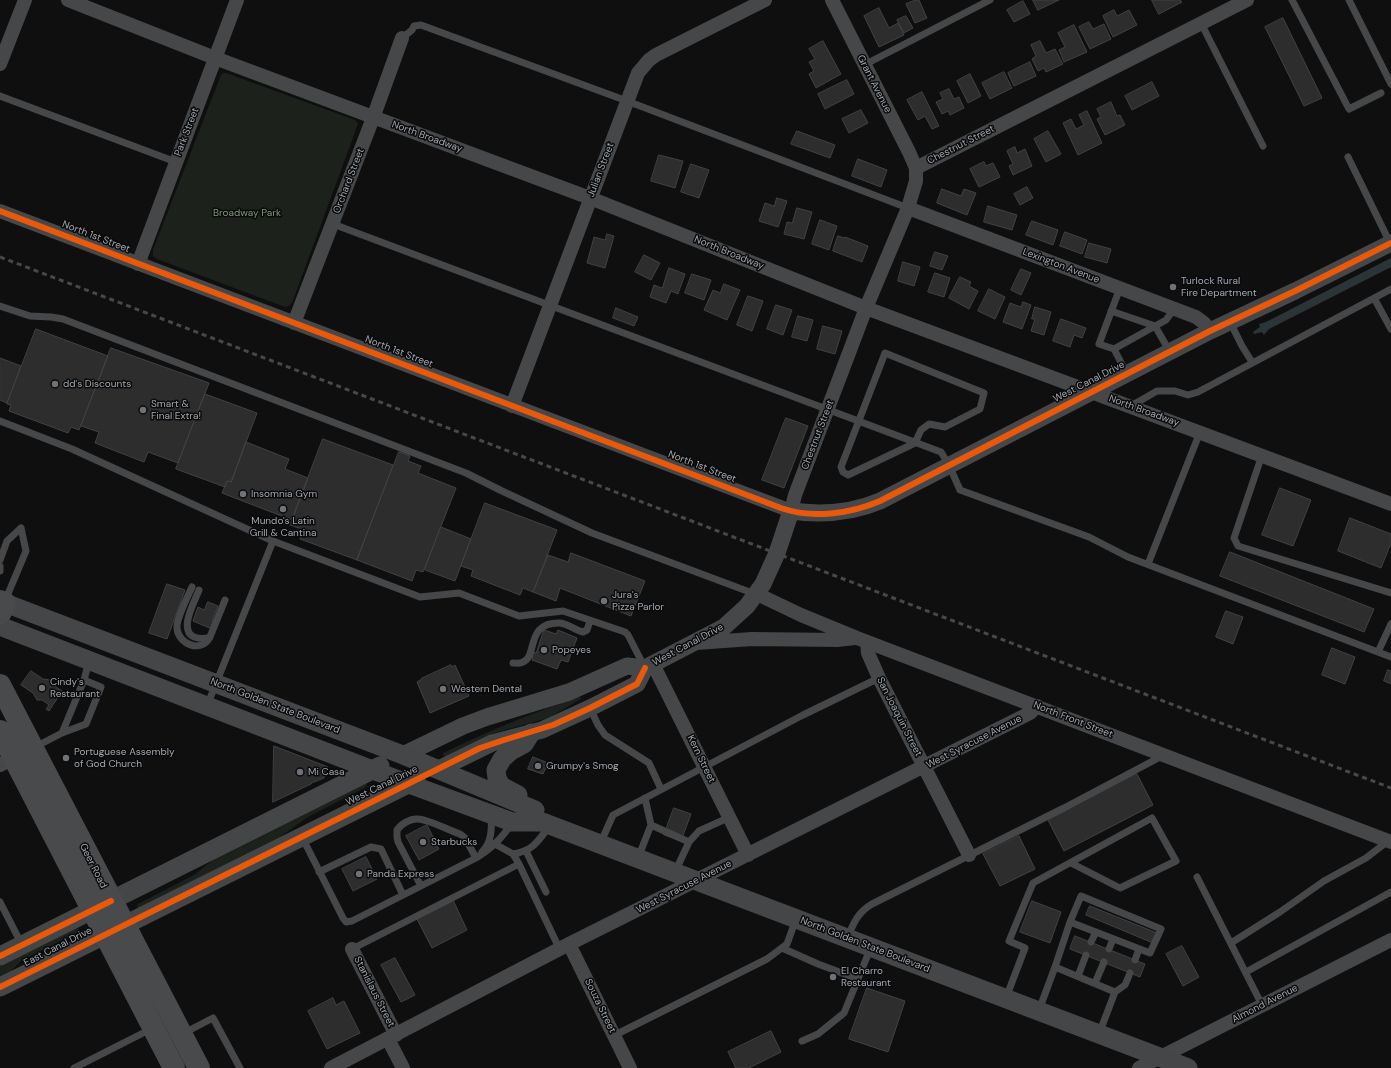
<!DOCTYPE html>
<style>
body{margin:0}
canvas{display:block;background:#0f0f10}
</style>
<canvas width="1391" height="1068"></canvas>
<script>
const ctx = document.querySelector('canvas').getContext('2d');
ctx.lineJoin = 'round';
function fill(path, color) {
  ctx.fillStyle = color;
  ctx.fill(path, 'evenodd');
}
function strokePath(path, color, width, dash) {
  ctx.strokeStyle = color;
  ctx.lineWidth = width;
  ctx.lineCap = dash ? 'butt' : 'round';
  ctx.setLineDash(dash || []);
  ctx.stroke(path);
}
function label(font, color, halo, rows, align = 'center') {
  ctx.font = font + ' "DM Sans",sans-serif';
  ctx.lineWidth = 3;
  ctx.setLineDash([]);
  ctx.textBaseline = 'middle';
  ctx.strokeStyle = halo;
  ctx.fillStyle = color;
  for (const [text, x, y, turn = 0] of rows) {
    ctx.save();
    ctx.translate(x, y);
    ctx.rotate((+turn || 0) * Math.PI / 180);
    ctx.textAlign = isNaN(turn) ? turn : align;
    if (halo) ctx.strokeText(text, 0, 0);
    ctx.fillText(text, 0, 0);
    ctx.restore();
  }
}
fill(new Path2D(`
 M223 73H226L355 120 358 124 292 303 289 306 285 307 157 259 153 256V250L221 75Z
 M580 696 581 699 548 718 494 733 445 757 443 755V753C488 731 533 713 580 696Z
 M365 783 367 784 366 787 308 817 277 839 139 908H137L138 904 194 875 217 857Z
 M76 928 79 929 78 932 21 961 8 974 0 979V966Z`), '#1c211c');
fill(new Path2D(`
 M1391 258V267L1269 329 1264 335 1262 332 1254 334 1253 332 1260 327 1259 324 1266 322Z`), '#2b3538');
const building = new Path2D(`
 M916 0H919L927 18 915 23 906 4Z
 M1033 0H1059L1038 10Z
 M1152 0H1180L1182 2 1159 14Z
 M1023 1 1030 14 1014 22 1007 10Z
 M879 8 889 28 898 23 904 35 879 47 864 16Z
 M1114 10 1117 16 1129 10 1137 25 1113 37 1103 16Z
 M906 16 913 28 904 33 897 20Z
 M1283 18 1322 98 1304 106 1265 27Z
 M1089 22 1093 29 1104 24 1111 39 1090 49 1079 27Z
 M1074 25 1087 52 1064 62 1059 50 1065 47 1058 33Z
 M823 41 841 74 816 88 809 74 814 71 809 62 815 59 809 49Z
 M1040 41 1046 53 1055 49 1063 64 1046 72 1044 68 1038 71 1032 59 1036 56 1031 45Z
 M1030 62 1036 76 1014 86 1008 73Z
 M1004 72 1012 88 990 99 982 83Z
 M970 74 981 96 968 103 957 81Z
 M847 80 854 94 825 109 818 94Z
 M1152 82 1159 96 1132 110 1125 96Z
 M949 89 954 99 959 97 964 108 950 115 948 111 942 114 936 102 943 99 940 93Z
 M922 92 939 126 932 129 925 116 918 120 907 100Z
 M1111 102 1117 116 1120 115 1125 125 1105 135 1097 119 1101 117 1097 109Z
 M861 110 868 123 849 133 842 119Z
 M1087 111 1102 143 1078 155 1063 123 1071 119 1076 129 1084 125 1079 115Z
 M797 131 835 145 830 158 791 144Z
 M1048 131 1061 154 1046 162 1034 139Z
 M1015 147 1017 153 1025 149 1032 166 1013 175 1009 166 1013 164 1007 151Z
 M659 155 683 161 675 188 651 181Z
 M858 159 887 170 881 187 852 176Z
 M984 162 986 166 993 163 1000 177 979 187 970 169Z
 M691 164 709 170 699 198 681 192Z
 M1027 187 1033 198 1020 205 1014 194Z
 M942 189 961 196 964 189 976 193 967 215 937 203Z
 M777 198 787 201 778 227 759 221 765 203 774 206Z
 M988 206 1017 215 1012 230 984 222Z
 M797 208 812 212 804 239 784 234 787 222 792 223Z
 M820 220 837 226 829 250 812 244Z
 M1032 221 1058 230 1053 245 1026 235Z
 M1065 232 1087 240 1082 254 1060 246Z
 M607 234 614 236 605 268 587 263 594 237 605 240Z
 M838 236 844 238 845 237 868 246 862 262 833 251Z
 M1089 243 1111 249 1107 263 1085 257Z
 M935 252 948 256 942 270 930 266Z
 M644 255 660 263 651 280 635 272Z
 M903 262 920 267 914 286 898 281Z
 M669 268 685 274 678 294 671 291 666 303 650 297 654 285 662 288Z
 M1021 269 1031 273 1021 295 1011 290Z
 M935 273 950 278 944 297 928 292Z
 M692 274 711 280 704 300 685 293Z
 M960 277 971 282 969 286 978 291 969 309 949 298Z
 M724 284 740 290 727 320 704 310 713 290 720 293Z
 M989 289 1005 297 995 319 978 311Z
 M748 296 763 301 752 331 737 325Z
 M1023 302 1031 305 1022 329 1003 322 1010 303 1021 307Z
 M776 305 792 310 783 335 767 329Z
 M1035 307 1051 312 1044 335 1031 331 1035 319H1032Z
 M616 308 638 317 634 326 613 318Z
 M798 316 813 320 807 341 792 337Z
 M1061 319 1086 328 1082 338 1074 335 1070 347 1053 341Z
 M823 326 842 331 835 354 817 349Z
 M36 329 108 356 79 430 71 427 68 433 9 411 11 405 7 404Z
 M111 348 209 383 178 463 148 452 144 462 95 443 99 432 81 426Z
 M0 358 21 366 7 403 0 400Z
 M205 394 257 413 231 482 227 481 225 487 176 469Z
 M786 418 808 426 784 488 762 480Z
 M323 439 393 465 357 560 300 539 304 530 290 525Z
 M246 442 289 459 285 469 308 478 292 520 222 493 227 481 231 482Z
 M399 452 410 456 408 461 421 466 418 473 456 488 423 572 416 570 412 581 357 560Z
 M1280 488 1311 500 1293 546 1262 535Z
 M485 503 557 530 533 592 523 588 520 595 471 576 473 570 461 566Z
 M1350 518 1391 534V543L1381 568 1338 551Z
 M441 527 471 539 455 581 425 570Z
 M1230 552 1374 609 1364 632 1220 576Z
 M571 553 645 581 631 616 560 588 556 601 533 592 548 555 568 562Z
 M167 584 185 590 167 639 149 633Z
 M208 602 218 606 212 621 215 622 212 629 193 621 198 607 204 610Z
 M1226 611 1243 617 1233 644 1216 637Z
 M544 630 556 634 558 630 577 638 568 662 561 660 557 669 532 660 533 657H532L534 652 536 653Z
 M1332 648 1355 657 1345 684 1322 675Z
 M451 665 452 667 455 665 469 696 430 713 417 682 421 680V679Z
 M1388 670 1391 671V684L1384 681Z
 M31 671 43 679 50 680 53 685 62 691 49 711 46 709 49 705 42 700H37L33 693 21 685Z
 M274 746 328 767 324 778 314 782H312L311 784 273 802Z
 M533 757 548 763 543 774 528 769Z
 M1137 774 1153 805 1064 851 1048 820Z
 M674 808 691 814 681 841 664 835Z
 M427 825 439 849 419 860 406 836Z
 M1019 836 1035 869 1000 886 983 854Z
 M366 857 377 879 353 891 342 869Z
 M453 900 467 930 432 948 417 919Z
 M1032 901 1061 912 1050 943 1020 932Z
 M1090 906 1157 933 1153 943 1086 915Z
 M1075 936 1145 964 1140 977 1070 949Z
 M1182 946 1199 977 1183 986 1166 954Z
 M395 958 415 995 401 1002 381 965Z
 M867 988 905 1001 888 1052 849 1039Z
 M333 998 336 1005 344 1001 360 1033 327 1049 308 1011Z
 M771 1031 781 1052 749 1068H736L728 1052Z`);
fill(building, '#2d2d2e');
strokePath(building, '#3f4143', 1);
strokePath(new Path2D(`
 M1292 0 1349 109 1381 93
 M1349 0 1391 84
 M1201 23 1263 146
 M402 38 412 30 414 26 421 25 627 101 908 208
 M864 65 990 0
 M0 96 176 162
 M1348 157 1390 243
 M333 224 941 452 949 465 960 490 1089 537 1128 557 1391 657
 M1120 288 1099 344 1114 349 1127 374
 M1374 298 1391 329
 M0 306 30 316 51 317 63 319 466 473 502 491 592 533 755 594
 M1111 311 1155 326 1170 352
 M1230 322 1242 346 1252 362
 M1114 349 1166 320 1174 309
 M885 353 984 393 980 409 945 427 929 424 921 430 915 443 848 475 843 472 841 467Z
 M1131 406 1157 391H1175L1188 395 1198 392 1391 289
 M0 421 72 449 273 541 420 597 459 593 519 616 563 611 625 632 628 635 644 666
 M1262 455 1234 538 1238 546 1391 593
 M0 560 7 541 21 528
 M1148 564 1200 432
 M0 566V571
 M192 587C188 596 176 619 177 628 178 644 201 654 210 637L225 600
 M199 590C195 601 178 630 194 637 200 639 205 639 210 637
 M5 601 26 551 21 528
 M1378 652 1391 624
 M513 663C516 663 520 664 523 662 538 656 525 622 560 623 568 624 575 630 583 632L587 630 590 621
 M207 706 273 541
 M590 708 598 725 605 735 649 763 661 789
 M62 733 86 724 101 687 84 680
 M35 747 62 733 84 680 89 661
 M645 798 651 825 689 842
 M302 837 343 918 346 922 352 921 476 858C493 847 501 839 512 823
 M495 844 513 854 519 864 560 950
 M600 844 613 815 803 715 879 678
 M526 851 546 892
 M482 852C492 842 492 828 491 815
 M513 854C533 851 537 842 549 827
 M638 858 651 825
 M319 872 371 847 381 849 403 895
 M675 872 689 842 699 831 730 817
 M1197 877 1262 1005
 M421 886 398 842 397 837V830C401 824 411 818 418 819 430 820 448 830 460 834L465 838 476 858
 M1081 896 1161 929 1150 953 1070 922Z
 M0 902 22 945
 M847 938C854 923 857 913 872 904L1064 808 1164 755
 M1091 942 1096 932
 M1231 943 1280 912 1324 881 1366 858 1388 841
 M782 948 818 964 858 979
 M352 949 519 864
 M1109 949 1113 939
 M1135 960 1139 949
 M1055 967 1070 922
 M1246 972 1391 892
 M1078 976 1086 955
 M1095 983 1104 962
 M1115 992 1125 985 1130 973
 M1006 998 1025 948 1009 941 1033 883 1152 818 1176 861 1120 888 1071 863
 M1039 1010 1055 967 1115 992 1099 1034
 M184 1033 213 1018 240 1068
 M615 1035 767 959 787 944 796 919
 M802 1041 818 1034 844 1013 871 947
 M74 1068 151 1029`), '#454749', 7);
strokePath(new Path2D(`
 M68 0 215 58 590 198 866 308 1391 504
 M0 64 25 0
 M916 168 1247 0
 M908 208 1196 317 1204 323 1210 331
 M0 211 791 511 795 495 866 308 908 208 916 181V168L909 152 832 0
 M138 264 237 0
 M294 323 373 118 402 38
 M512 406 638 73 649 60 656 55 765 0
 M757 594 801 615 857 638 1391 842
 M867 642 868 653 879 678 969 855
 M696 643 752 639 837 640 855 638
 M653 664 748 855
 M0 765 13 758
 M569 944 630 1068
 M352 949 396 1035
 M388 1039 403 1068
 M331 1068 569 944 1030 713 1037 706
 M1139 1068 1391 940`), '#454749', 14);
strokePath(new Path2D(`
 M403 755 463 726 487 717 569 692 627 666 645 668
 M437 770 492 743 542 730 590 708 637 684 645 668 724 627 747 606 763 584 777 553 791 511C821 515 852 513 880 501L1210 331 1295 291 1391 243`), '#454749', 17);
strokePath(new Path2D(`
 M5 603 403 755 535 810
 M0 626 409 784 512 822H542L1188 1068
 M518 795 501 786 497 778 496 770 502 759 511 751 524 744 531 733
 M0 956 380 766
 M0 987 416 780`), '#444647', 19);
strokePath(new Path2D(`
 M0 601 5 603 0 614
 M0 685 199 1068
 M0 731 174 1068`), '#484a4c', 22);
strokePath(new Path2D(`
 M0 257 1391 788`), '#47484a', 3, [5, 4]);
strokePath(new Path2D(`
 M0 211 781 508C812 519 850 514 880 501L1210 331 1295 291 1391 243
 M0 956 111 901
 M0 987 480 748 504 740 553 725 590 708 637 684 645 668`), '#e8590c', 6);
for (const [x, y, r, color] of [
 [1173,287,4,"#6e7378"],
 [55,384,4,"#6e7378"],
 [143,410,4,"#6e7378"],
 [243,494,4,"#6e7378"],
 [283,509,4,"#6e7378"],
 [604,601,4,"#6e7378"],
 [544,650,4,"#6e7378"],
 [42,688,4,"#6e7378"],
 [443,689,4,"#6e7378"],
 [66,758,4,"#6e7378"],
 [538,766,4,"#6e7378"],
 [300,772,4,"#6e7378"],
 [423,842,4,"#6e7378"],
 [359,874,4,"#6e7378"],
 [833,977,4,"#6e7378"]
]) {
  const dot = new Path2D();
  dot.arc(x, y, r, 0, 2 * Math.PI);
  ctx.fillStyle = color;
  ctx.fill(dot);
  strokePath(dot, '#0a0a0b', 1.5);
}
label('10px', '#a1a9b0', '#0a0a0b', [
 ["Grant Avenue",874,84,63],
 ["Park Street",187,132,-69],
 ["North Broadway",427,137,20],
 ["Chestnut Street",961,145,-27],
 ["Julian Street",601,170,-69],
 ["Orchard Street",349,181,-69],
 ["North 1st Street",96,237,21],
 ["North Broadway",729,253,22],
 ["Lexington Avenue",1061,266,21],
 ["North 1st Street",399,352,21],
 ["West Canal Drive",1089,382,-27],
 ["North Broadway",1144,411,20],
 ["Chestnut Street",818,435,-69],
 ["North 1st Street",702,467,21],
 ["West Canal Drive",688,645,-28],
 ["North Golden State Boulevard",275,706,21],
 ["San Joaquin Street",899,717,63],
 ["North Front Street",1073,720,21],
 ["West Syracuse Avenue",974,742,-27],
 ["Kern Street",701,759,64],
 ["West Canal Drive",382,786,-26],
 ["Geer Road",93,866,63],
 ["West Syracuse Avenue",684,887,-27],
 ["North Golden State Boulevard",865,945,21],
 ["East Canal Drive",58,947,-27],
 ["Stanislaus Street",374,992,63],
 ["Almond Avenue",1265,1004,-27],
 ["Souza Street",600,1006,64]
]);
label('10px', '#7f9a79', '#0a0a0b', [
 ["Broadway Park",247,213]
]);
label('10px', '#a1a9b0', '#0a0a0b', [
 ["Turlock Rural",1181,281],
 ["Fire Department",1181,293],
 ["dd's Discounts",63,384],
 ["Smart &",151,404],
 ["Final Extra!",151,416],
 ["Insomnia Gym",251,494],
 ["Mundo's Latin",283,521,"center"],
 ["Grill & Cantina",283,533,"center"],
 ["Jura's",612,595],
 ["Pizza Parlor",612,607],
 ["Popeyes",552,650],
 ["Cindy's",50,682],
 ["Restaurant",50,694],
 ["Western Dental",451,689],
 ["Portuguese Assembly",74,752],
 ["of God Church",74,764],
 ["Grumpy's Smog",546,766],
 ["Mi Casa",308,772],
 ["Starbucks",431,842],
 ["Panda Express",367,874],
 ["El Charro",841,971],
 ["Restaurant",841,983]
], 'left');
</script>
